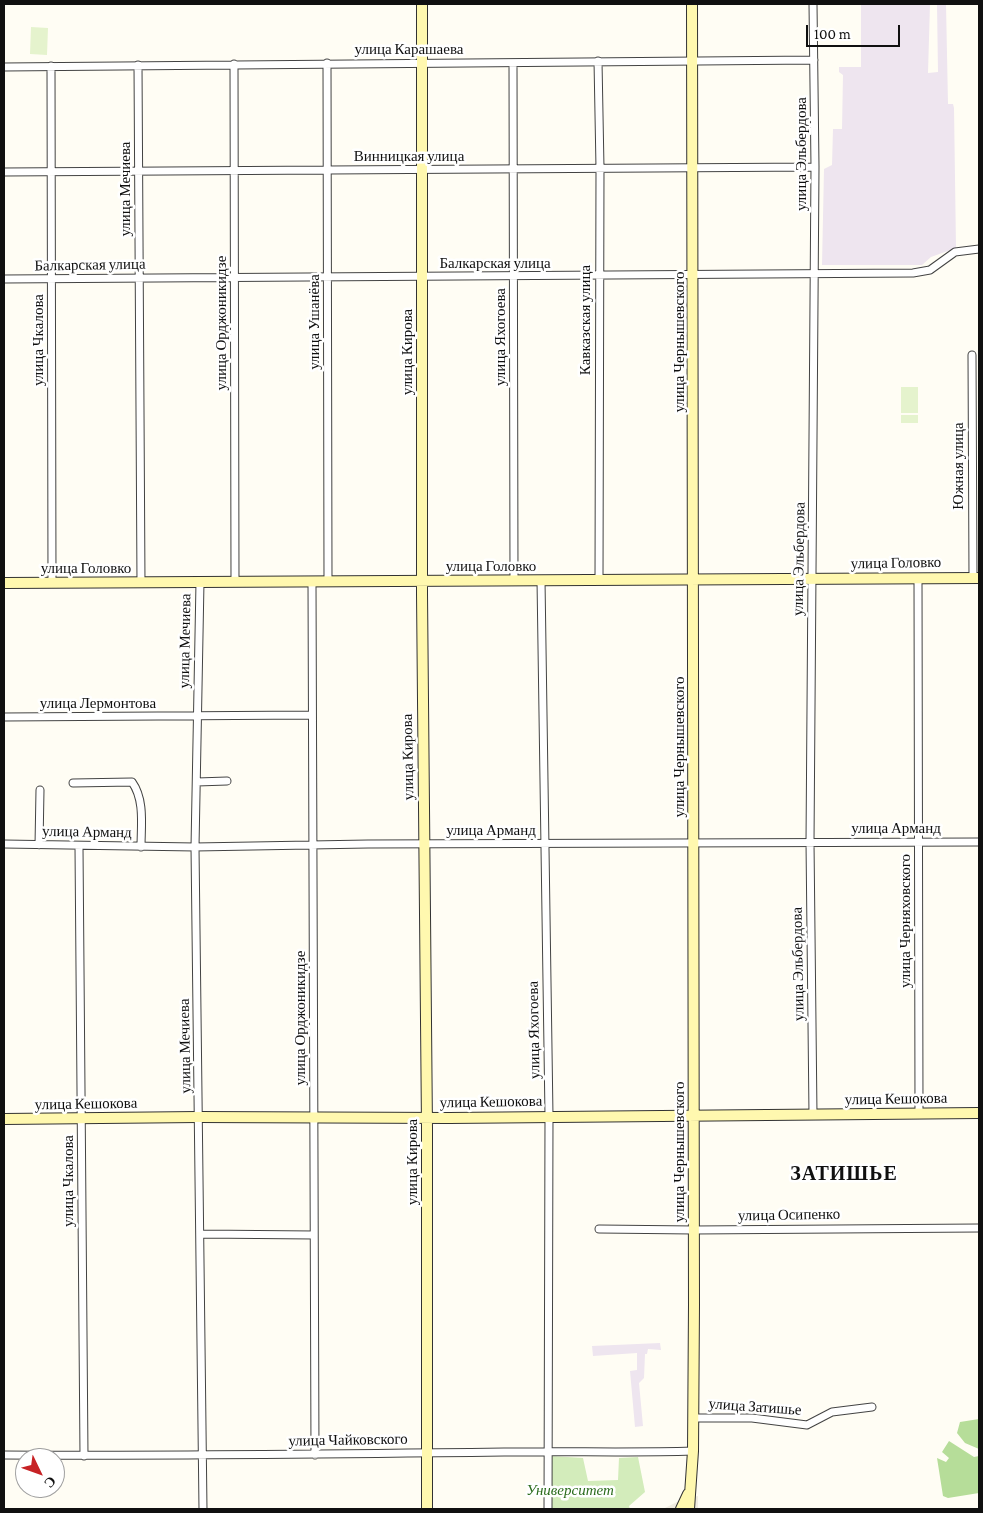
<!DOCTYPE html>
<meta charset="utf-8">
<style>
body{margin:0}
#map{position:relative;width:983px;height:1513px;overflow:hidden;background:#fffdf4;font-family:"Crimson Pro",serif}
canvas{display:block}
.frame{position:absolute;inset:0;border:5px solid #101010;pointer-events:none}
.north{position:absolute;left:15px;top:1448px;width:50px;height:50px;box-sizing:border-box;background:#fff;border:1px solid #9f9f9f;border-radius:50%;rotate:132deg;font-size:14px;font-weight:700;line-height:20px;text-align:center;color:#101010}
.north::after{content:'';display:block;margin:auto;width:18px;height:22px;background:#c72225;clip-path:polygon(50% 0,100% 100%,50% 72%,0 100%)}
.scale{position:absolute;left:806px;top:25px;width:94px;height:22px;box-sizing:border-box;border:2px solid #101010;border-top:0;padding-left:6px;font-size:15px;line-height:18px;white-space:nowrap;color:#101010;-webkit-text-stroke:4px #fff;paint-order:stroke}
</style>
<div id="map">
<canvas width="983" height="1513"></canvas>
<div class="frame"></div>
<div class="north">С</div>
<div class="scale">100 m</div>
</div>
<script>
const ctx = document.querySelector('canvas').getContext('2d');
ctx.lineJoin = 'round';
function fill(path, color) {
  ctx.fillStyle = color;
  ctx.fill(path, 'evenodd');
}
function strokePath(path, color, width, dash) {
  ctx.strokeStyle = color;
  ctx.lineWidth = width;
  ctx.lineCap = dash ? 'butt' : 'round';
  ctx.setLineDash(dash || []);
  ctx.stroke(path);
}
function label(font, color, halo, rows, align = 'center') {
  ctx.font = font + ' "Crimson Pro",serif';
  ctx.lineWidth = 5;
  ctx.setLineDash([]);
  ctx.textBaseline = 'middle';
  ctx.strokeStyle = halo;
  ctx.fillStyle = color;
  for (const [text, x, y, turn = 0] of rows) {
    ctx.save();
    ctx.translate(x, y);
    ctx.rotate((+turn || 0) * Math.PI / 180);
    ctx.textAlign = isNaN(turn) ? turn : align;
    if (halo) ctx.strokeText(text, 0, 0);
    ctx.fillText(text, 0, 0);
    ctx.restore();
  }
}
fill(new Path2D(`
 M861 4H930L928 73 938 72 937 4H946L948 104H953L954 108 956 248 931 257 922 265H822L824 169 832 165 833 129H842L843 75 839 72V67H861Z
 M660 1343 661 1350 648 1349 647 1354H645L644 1378 639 1383 643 1426 635 1427 630 1371 637 1370V1353L593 1356 592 1346Z`), '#eee5ef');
fill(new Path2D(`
 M551 1456 583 1458 588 1481 618 1480 619 1458 638 1457 645 1492 629 1506 630 1509H551Z`), '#d3ecbb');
fill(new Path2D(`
 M979 1419V1449L965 1443 957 1433 960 1422Z
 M949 1441 974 1457 979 1456V1493L948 1498 943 1496 937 1458 946 1462 949 1458 942 1452Z`), '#b6dd99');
fill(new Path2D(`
 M31 27 48 28 47 55 30 54Z
 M901 387H918V413H901Z
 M901 415H918V423H901Z`), '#e5f3cd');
fill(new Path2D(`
 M698 1496V1509H663L681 1500Z`), '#f1ede1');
const street = new Path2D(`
 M598 61 600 168 599 580
 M327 63 328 582
 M513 63 514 581
 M234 64 235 582
 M138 65 141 583
 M51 66 52 583
 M4 67 814 60
 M4 172 815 167
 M4 279 913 273 930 270 955 252 979 249
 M972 355 973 578
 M918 578 919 1114
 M541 580 549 1116 548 1509
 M200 582 195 847 203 1509
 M312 582 315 1455
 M4 717 312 715
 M197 782 227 781
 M73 783 132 782C145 800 141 826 141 847
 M4 844 195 847 368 844 979 842
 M39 845 40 790
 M79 847 84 1456
 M813 1115 810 842 815 167 813 4
 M599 1229 694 1230 979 1228
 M200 1234 314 1235
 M694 1418H752L807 1425 832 1412 872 1407
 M4 1455C170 1456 337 1454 504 1452 567 1451 630 1453 693 1451`);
const secondary = new Path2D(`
 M422 4V594L427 1127V1509
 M4 583 979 578
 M4 1119 198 1117 449 1118 979 1113
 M681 1509 688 1494
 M689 1509 693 1451 694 1304 692 4`);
strokePath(street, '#434343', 9);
strokePath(secondary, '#323232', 12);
strokePath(street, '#fff', 7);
strokePath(secondary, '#fff8af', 10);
label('15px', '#101010', '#fff', [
 ["улица Карашаева",409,49],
 ["улица Эльбердова",801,154,-90],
 ["Винницкая улица",409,156],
 ["улица Мечиева",125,189,-90],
 ["Балкарская улица",495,263],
 ["Балкарская улица",90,265,-1],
 ["Кавказская улица",585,320,-90],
 ["улица Ушанёва",314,322,-90],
 ["улица Орджоникидзе",221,323,-90],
 ["улица Яхогоева",500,337,-90],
 ["улица Чкалова",38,340,-90],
 ["улица Чернышевского",679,342,-90],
 ["улица Кирова",407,352,-90],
 ["Южная улица",958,466,-90],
 ["улица Эльбердова",799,559,-89],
 ["улица Головко",896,563,-1],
 ["улица Головко",491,566],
 ["улица Головко",86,568],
 ["улица Мечиева",185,641,-89],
 ["улица Лермонтова",98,703],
 ["улица Чернышевского",679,747,-90],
 ["улица Кирова",408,757,-91],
 ["улица Арманд",896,828],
 ["улица Арманд",491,830],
 ["улица Арманд",87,832,1],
 ["улица Черняховского",905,921,-90],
 ["улица Эльбердова",798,964,-91],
 ["улица Орджоникидзе",300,1018,-90],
 ["улица Яхогоева",534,1030,-91],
 ["улица Мечиева",185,1046,-91],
 ["улица Кешокова",896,1099,-1],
 ["улица Кешокова",491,1102,-1],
 ["улица Кешокова",86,1104,-1],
 ["улица Чернышевского",679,1152,-90],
 ["улица Кирова",412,1162,-90],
 ["улица Чкалова",68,1181,-90],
 ["улица Осипенко",789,1215,-1],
 ["улица Затишье",755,1407,4],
 ["улица Чайковского",348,1440,-1]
]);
label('italic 15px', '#2b6c1d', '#fff', [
 ["Университет",570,1490]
]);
ctx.letterSpacing = '1px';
label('bold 20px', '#101010', '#fff', [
 ["ЗАТИШЬЕ",844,1174]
]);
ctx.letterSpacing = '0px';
</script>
